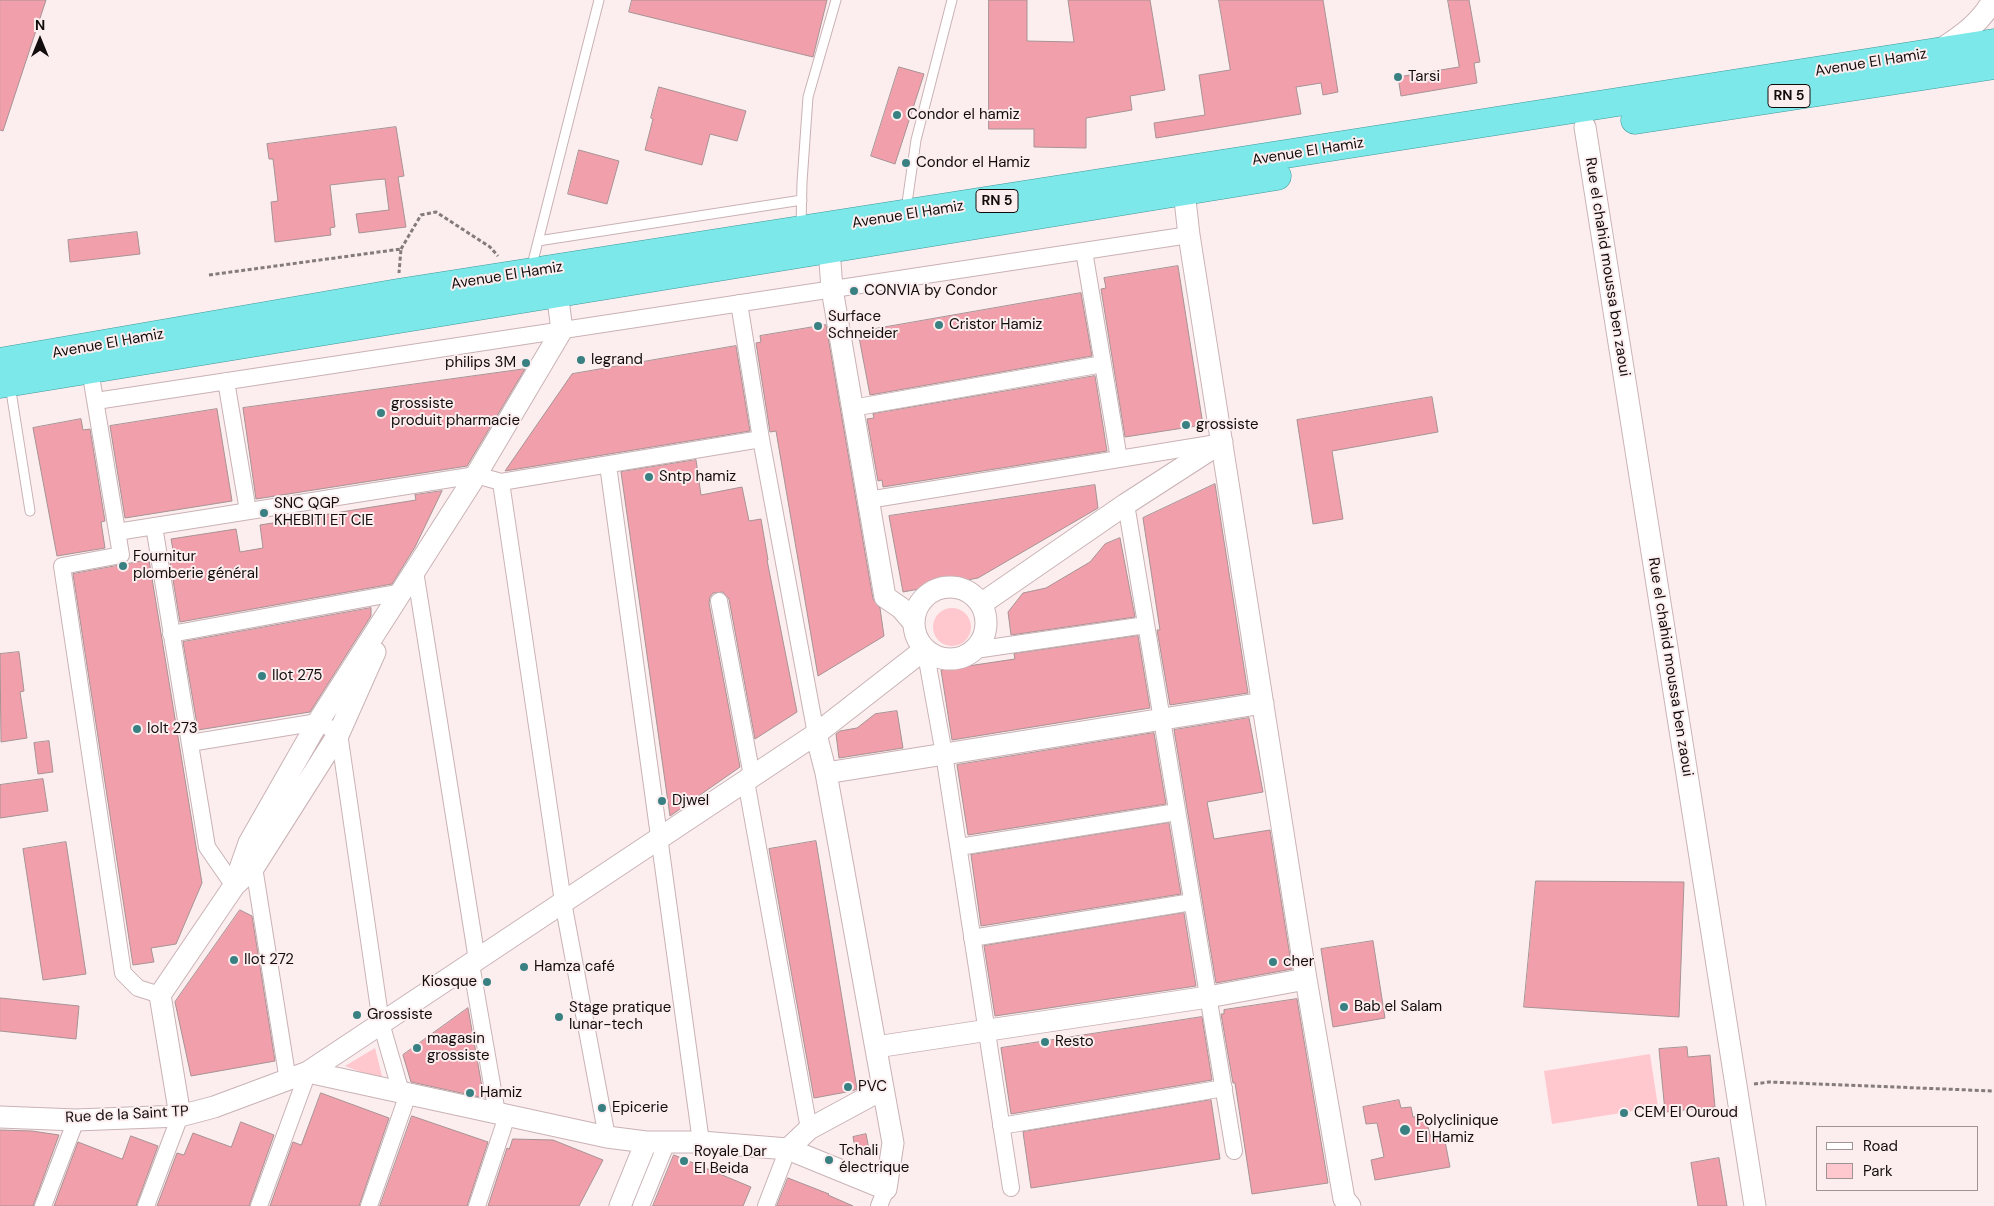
<!DOCTYPE html>
<meta charset="utf-8">
<style>
body{margin:0}
#map{position:relative;width:1994px;height:1206px;overflow:hidden;background:#fceeef;font-family:"DM Sans",sans-serif}
canvas{display:block}
.legend{position:absolute;left:1816px;top:1126px;width:162px;height:65px;box-sizing:border-box;background:#fceeef;border:1px solid #9f9495;margin:0;padding:6px 9px;list-style:none;font-size:15px;color:#130c0d}
.legend li{display:flex;align-items:center;gap:10px;height:25px}
.legend b{width:25px;border:1px solid #9f9495}
.north{position:absolute;left:15px;top:15px;width:50px;height:50px;-webkit-text-stroke:4px #fceeef;paint-order:stroke;rotate:0deg;font-size:14px;font-weight:700;line-height:20px;text-align:center;color:#130c0d}
.north::after{content:'';display:block;margin:auto;width:18px;height:22px;background:#130c0d;clip-path:polygon(50% 0,100% 100%,50% 72%,0 100%)}
</style>
<div id="map">
<canvas width="1994" height="1206"></canvas>
<ul class="legend">
<li><b style="height:6px;background:#fff"></b>Road</li>
<li><b style="height:14px;background:#ffc7ce"></b>Park</li>
</ul>
<div class="north">N</div>
</div>
<script>
const ctx = document.querySelector('canvas').getContext('2d');
ctx.lineJoin = 'round';
function fill(path, color) {
  ctx.fillStyle = color;
  ctx.fill(path, 'evenodd');
}
function strokePath(path, color, width, dash) {
  ctx.strokeStyle = color;
  ctx.lineWidth = width;
  ctx.lineCap = dash ? 'butt' : 'round';
  ctx.setLineDash(dash || []);
  ctx.stroke(path);
}
function label(font, color, halo, rows, align = 'center') {
  ctx.font = font + ' "DM Sans",sans-serif';
  ctx.lineWidth = 4;
  ctx.setLineDash([]);
  ctx.textBaseline = 'middle';
  ctx.strokeStyle = halo;
  ctx.fillStyle = color;
  for (const [text, x, y, turn = 0] of rows) {
    ctx.save();
    ctx.translate(x, y);
    ctx.rotate((+turn || 0) * Math.PI / 180);
    ctx.textAlign = isNaN(turn) ? turn : align;
    if (halo) ctx.strokeText(text, 0, 0);
    ctx.fillText(text, 0, 0);
    ctx.restore();
  }
}
fill(new Path2D(`
 M933 627a19 19 0 1 1 38 0a19 19 0 1 1-38 0Z
 M375 1048 383 1080 345 1066Z
 M1650 1054 1658 1107 1552 1124 1544 1071Z`), '#ffc7ce');
const building = new Path2D(`
 M0 0H46L3 131 0 130Z
 M632 0H827L813 57 629 12Z
 M989 0H1027V41L1074 42 1068 0H1150L1165 90 1130 96 1132 110 1086 118V148L1034 147V129H989Z
 M1219 0H1323L1338 92 1323 95 1321 83 1296 87 1301 114 1156 138 1154 123 1205 115 1199 75 1230 70Z
 M1448 0H1469L1480 62 1474 63 1477 83 1401 96 1398 77 1459 67Z
 M899 67 924 74 895 164 871 156Z
 M659 87 746 111 737 141 710 134 702 165 645 150 653 119 651 118Z
 M396 127 404 176 398 177 406 227 359 233 356 214 389 210 385 179 373 180 330 185 335 227 330 228 331 235 275 242 271 202 278 201 273 159H269L267 144Z
 M579 150 619 161 607 204 568 194Z
 M137 232 140 254 70 262 68 240Z
 M1178 266 1203 425 1125 437 1101 289 1106 288 1104 278Z
 M1081 293 1092 356 870 395 858 332Z
 M826 325 873 599 880 608 884 636 818 676 776 431 770 432 756 343 761 342 760 336Z
 M736 346 750 431 505 471 572 374Z
 M525 369 467 466 256 499 243 408Z
 M1095 376 1107 451 883 487 882 480 878 481 867 419 874 418 873 414Z
 M1432 397 1438 432 1332 451 1343 519 1313 524 1297 420Z
 M217 409 232 501 125 518 110 426Z
 M81 419 83 430 90 429 105 521 101 522 105 548 57 556 33 428Z
 M696 460 701 495 742 487 749 521 761 519 768 560H767L797 712 755 739 729 599 723 592 713 593 710 597 709 603 740 767 670 816 621 472Z
 M1215 484 1248 693 1170 705 1157 630H1160L1143 518Z
 M1095 485 1098 508 978 578 903 592 889 516Z
 M442 491 415 547 392 584 180 622 169 556 174 555 171 539 236 529 240 552 263 548 260 525 416 500 415 495Z
 M1120 538 1135 617 1011 635 1008 612 1023 593 1046 588 1090 562 1105 544Z
 M149 560 202 883 176 944 151 948 154 962 133 965 73 574Z
 M371 608V616L310 712 198 730 183 642Z
 M1138 636 1150 708 952 740 941 670 1015 659 1014 654Z
 M19 652 24 691 20 692 27 738 1 742 0 654Z
 M897 711 903 748 839 758 836 734 840 731 857 728 875 714Z
 M1249 718 1263 792 1207 802 1214 839 1270 830 1292 969 1216 983 1174 730Z
 M1154 733 1166 804 968 835 957 765Z
 M49 741 53 772 38 774 34 743Z
 M43 779 48 811 0 818V785Z
 M1169 823 1181 894 981 926 971 855Z
 M816 841 857 1089 852 1091 814 1098 769 849Z
 M66 842 86 974 43 980 23 849Z
 M1536 881 1684 882 1679 1017 1524 1007Z
 M240 910 252 916 275 1061 191 1076 175 1002Z
 M1184 913 1196 986 995 1016 984 946Z
 M1373 941 1385 1018 1333 1027 1321 949Z
 M0 998 79 1006 76 1039 0 1031Z
 M1297 999 1328 1183 1252 1194 1235 1083H1233L1221 1014H1224V1010Z
 M468 1008 484 1098 411 1082 403 1055Z
 M1202 1017 1212 1080 1011 1114 1001 1048Z
 M1687 1047 1688 1057 1710 1055 1715 1107 1665 1112 1659 1049Z
 M321 1093 389 1118 359 1206H270L293 1142 301 1145Z
 M1211 1100 1220 1159 1031 1188 1023 1132Z
 M1399 1100 1401 1108 1411 1107 1413 1117 1422 1116 1428 1127 1431 1138 1444 1136 1450 1167 1375 1180 1371 1160 1384 1157 1377 1123 1366 1124 1363 1107Z
 M412 1116 488 1142 467 1206H380Z
 M241 1122 274 1135 249 1206H157L177 1153 184 1155 193 1133 231 1147Z
 M0 1130 32 1131 59 1135 33 1206H0Z
 M866 1134 869 1149 856 1152 853 1137Z
 M131 1136 158 1146 136 1206H54L78 1142 122 1159Z
 M513 1139 553 1140 603 1160 579 1206H488L507 1148 509 1149Z
 M674 1155 751 1187 743 1206H653Z
 M1719 1158 1727 1206H1698L1691 1163Z
 M788 1178 829 1194 828 1195 853 1206H777Z`);
fill(building, '#f1a0ab');
strokePath(building, '#a79294', 1);
const service = new Path2D(`
 M906 210 916 140 952 0
 M801 226 802 182 808 97 836 0
 M538 241 802 200
 M531 269 599 0
 M10 385 30 511`);
const minor = new Path2D(`
 M1084 251 1119 459
 M739 303 761 439 816 734
 M90 370 121 555 62 566 123 973 138 988 160 995
 M226 381 248 511
 M96 401 1189 235
 M852 408 1103 364
 M608 465 701 1142
 M501 482 563 902 607 1137
 M868 500 1217 443
 M1126 504 1234 1151
 M154 526 207 847 234 886
 M117 532 476 475 501 482 761 439
 M415 571 477 960
 M719 601 752 776
 M171 634 402 592
 M925 649 944 754 1011 1188
 M975 650 1146 625
 M190 743 318 722 339 733 381 1023 401 1092
 M746 781 809 1129
 M959 847 1177 812
 M254 867 288 1081
 M972 938 1192 902
 M471 964 497 1113
 M1001 1126 1224 1088
 M43 1206 76 1120
 M146 1206 180 1116
 M259 1206 308 1072
 M369 1206 408 1094
 M477 1206 507 1116
 M641 1206 667 1142
 M766 1206 788 1149
 M879 1206 886 1189`);
const tertiary = new Path2D(`
 M1941 49C1962 36 1981 22 1993 0
 M1585 127 1755 1206
 M1184 191 1189 235 1306 979 1344 1199 1350 1206
 M829 249 832 289 885 597 901 608 913 622
 M914 623a36 36 0 1 1 72 0a36 36 0 1 1-72 0Z
 M981 604 1126 504 1222 442
 M826 773 1263 703
 M234 886 249 843 318 722 476 475 562 330 557 292
 M876 1047 1208 997 1306 979
 M308 1072 607 1137 646 1142H701L788 1149 886 1189 893 1143 826 773 816 734
 M180 1116 160 995 234 886 254 867 339 733 375 652
 M0 1117 76 1120 180 1116 214 1107 308 1072 816 734 925 649
 M788 1149 809 1129 883 1089
 M620 1206 646 1142`);
const trunk = new Path2D(`
 M1635 120 1994 65
 M0 362 398 293 1994 43
 M0 384 1277 176`);
strokePath(service, '#c9b2b5', 11);
strokePath(minor, '#c9b2b5', 18);
strokePath(tertiary, '#c9b2b5', 23);
strokePath(trunk, '#429899', 29);
strokePath(new Path2D(`
 M401 249 421 215 436 212 490 247 498 256
 M209 275 401 249 399 273
 M1754 1084 1769 1082 1994 1091`), '#857b7c', 3, [4, 2.5]);
strokePath(service, '#fff', 9);
strokePath(minor, '#fff', 16);
strokePath(tertiary, '#fff', 21);
strokePath(trunk, '#7ce8ea', 28);
for (const [x, y, r, color] of [
 [1398,77,5,"#388082"],
 [897,115,5,"#388082"],
 [906,163,5,"#388082"],
 [854,291,5,"#388082"],
 [939,325,5,"#388082"],
 [818,326,5,"#388082"],
 [581,360,5,"#388082"],
 [526,363,5,"#388082"],
 [381,413,5,"#388082"],
 [1186,425,5,"#388082"],
 [649,477,5,"#388082"],
 [264,513,5,"#388082"],
 [123,566,5,"#388082"],
 [262,676,5,"#388082"],
 [137,729,5,"#388082"],
 [662,801,5,"#388082"],
 [234,960,5,"#388082"],
 [1273,962,5,"#388082"],
 [524,967,5,"#388082"],
 [487,982,5,"#388082"],
 [1344,1007,5,"#388082"],
 [357,1015,5,"#388082"],
 [559,1017,5,"#388082"],
 [1045,1042,5,"#388082"],
 [417,1048,5,"#388082"],
 [848,1087,5,"#388082"],
 [470,1093,5,"#388082"],
 [602,1108,5,"#388082"],
 [1624,1113,5,"#388082"],
 [1405,1130,6,"#388082"],
 [829,1160,5,"#388082"],
 [684,1161,5,"#388082"]
]) {
  const dot = new Path2D();
  dot.arc(x, y, r, 0, 2 * Math.PI);
  ctx.fillStyle = color;
  ctx.fill(dot);
  strokePath(dot, '#fceeef', 2);
}
for (const [x, y, w] of [
 [1789,96,42],
 [997,201,42]
]) {
  const box = new Path2D();
  box.roundRect(x - w / 2, y - 11.5, w, 23, 4);
  ctx.fillStyle = '#fceeef';
  ctx.fill(box);
  strokePath(box, '#130c0d', 1);
}
label('bold 14px', '#130c0d', null, [
 ["RN 5",1789,96],
 ["RN 5",997,201]
]);
label('15px', '#130c0d', '#fceeef', [
 ["Avenue El Hamiz",1871,63,-9],
 ["Avenue El Hamiz",1308,152,-9],
 ["Avenue El Hamiz",908,215,-9],
 ["Rue el chahid moussa ben zaoui",1607,267,81],
 ["Avenue El Hamiz",507,276,-9],
 ["Avenue El Hamiz",108,344,-10],
 ["Rue el chahid moussa ben zaoui",1670,667,81],
 ["Rue de la Saint TP",127,1115,-3]
]);
label('15px', '#130c0d', '#fceeef', [
 ["Tarsi",1408,77],
 ["Condor el hamiz",907,115],
 ["Condor el Hamiz",916,163],
 ["CONVIA by Condor",864,291],
 ["Surface",828,317],
 ["Schneider",828,334],
 ["Cristor Hamiz",949,325],
 ["legrand",591,360],
 ["philips 3M",516,363,"right"],
 ["grossiste",391,404],
 ["produit pharmacie",391,421],
 ["grossiste",1196,425],
 ["Sntp hamiz",659,477],
 ["SNC QGP",274,504],
 ["KHEBITI ET CIE",274,521],
 ["Fournitur",133,557],
 ["plomberie général",133,574],
 ["Ilot 275",272,676],
 ["Iolt 273",147,729],
 ["Djwel",672,801],
 ["Ilot 272",244,960],
 ["cher",1283,962],
 ["Hamza café",534,967],
 ["Kiosque",477,982,"right"],
 ["Bab el Salam",1354,1007],
 ["Stage pratique",569,1008],
 ["lunar-tech",569,1025],
 ["Grossiste",367,1015],
 ["magasin",427,1039],
 ["grossiste",427,1056],
 ["Resto",1055,1042],
 ["PVC",858,1087],
 ["Hamiz",480,1093],
 ["Epicerie",612,1108],
 ["CEM El Ouroud",1634,1113],
 ["Polyclinique",1416,1121],
 ["El Hamiz",1416,1138],
 ["Tchali",839,1151],
 ["électrique",839,1168],
 ["Royale Dar",694,1152],
 ["El Beida",694,1169]
], 'left');
</script>
